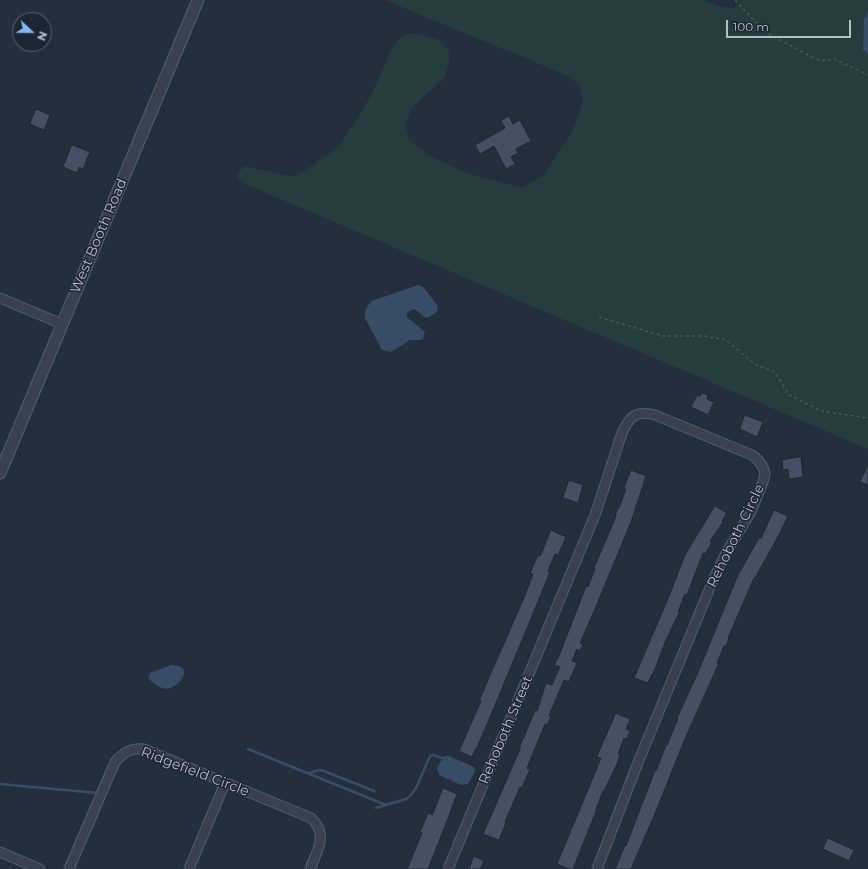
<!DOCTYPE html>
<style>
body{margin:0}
#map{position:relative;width:868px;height:869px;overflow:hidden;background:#242f3e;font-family:Montserrat,sans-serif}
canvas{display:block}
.north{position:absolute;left:12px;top:12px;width:40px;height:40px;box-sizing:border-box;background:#1d2633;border:1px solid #59626f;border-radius:50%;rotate:112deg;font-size:11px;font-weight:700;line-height:16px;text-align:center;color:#b4bcc9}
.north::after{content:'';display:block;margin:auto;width:14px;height:18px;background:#8ab4f8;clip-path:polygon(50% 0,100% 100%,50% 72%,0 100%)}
.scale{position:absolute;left:726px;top:20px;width:125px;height:18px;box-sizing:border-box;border:2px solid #b4bcc9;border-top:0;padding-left:5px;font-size:12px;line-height:14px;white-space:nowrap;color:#b4bcc9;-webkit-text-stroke:3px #1d2633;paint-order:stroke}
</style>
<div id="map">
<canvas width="868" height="869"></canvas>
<div class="north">N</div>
<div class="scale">100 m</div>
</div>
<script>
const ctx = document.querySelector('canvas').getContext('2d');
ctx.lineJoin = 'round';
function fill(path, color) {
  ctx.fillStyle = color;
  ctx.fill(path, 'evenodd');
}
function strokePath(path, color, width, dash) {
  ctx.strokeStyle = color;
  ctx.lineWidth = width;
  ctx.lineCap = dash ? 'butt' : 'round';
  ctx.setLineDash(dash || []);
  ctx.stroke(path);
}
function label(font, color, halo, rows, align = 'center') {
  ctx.font = font + ' Montserrat,sans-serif';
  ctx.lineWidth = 3;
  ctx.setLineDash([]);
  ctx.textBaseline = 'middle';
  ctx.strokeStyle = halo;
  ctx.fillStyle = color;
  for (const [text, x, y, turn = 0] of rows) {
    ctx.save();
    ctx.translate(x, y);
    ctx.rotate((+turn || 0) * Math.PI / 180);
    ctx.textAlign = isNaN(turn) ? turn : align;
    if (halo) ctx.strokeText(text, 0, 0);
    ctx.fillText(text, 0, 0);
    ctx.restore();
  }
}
fill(new Path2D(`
 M385 0H540L545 1 549 0H704L719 6 734 8 742 0H868V449L238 181V173L244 166 295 177 339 147 372 94 393 46 404 34H419L439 40 449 51V63L445 77 411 109 405 126 409 140 430 156 466 173 522 188 545 174 573 130 583 103 580 85 566 75Z`), '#263c3f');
fill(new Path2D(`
 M868 12V54L863 50 864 19Z
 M418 285 423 287 438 306 437 312 427 318C421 316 419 310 413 309L407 313V317L425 332 423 339 420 340H410L391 352 382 350 365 318C364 311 367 306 372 301Z
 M171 665C186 665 188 674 178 683 167 694 157 687 148 678L150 673Z
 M444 756H449L474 767 475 771 468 784 461 785 439 775 437 768Z`), '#394c67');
strokePath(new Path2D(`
 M248 749 386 805
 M309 773 319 770 324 771 374 791
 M0 784 97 793
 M376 808 406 799 411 795 416 788 430 756 433 755 442 758`), '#394c67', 2.5);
const building = new Path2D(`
 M36 109 50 115 44 130 30 124Z
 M509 116 513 124 520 120 531 141 516 149 518 153 511 157 515 164 506 169 494 146 480 154 475 145 505 128 501 121Z
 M72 145 90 152 83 169 79 167 77 173 63 167Z
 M702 393 708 395 707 399 714 402 708 415 691 407 697 395 700 396Z
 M745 415 763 422 757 437 740 429Z
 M801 457 803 477 789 479 788 469 783 470 782 460Z
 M868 465V485L860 482Z
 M631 470 646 476 631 522 595 609 580 643 583 644 580 651 577 649 572 661 577 663 569 682 564 680 549 716 551 717 547 725 545 724 527 768 530 769 522 788 520 787 505 822 506 823 499 840 483 834 520 749V745L524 737 535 710 537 711 546 683 552 685 560 667 554 665 559 656 586 586 588 587 595 569 594 568 616 516H615L618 508H619L626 489H624Z
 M569 480 583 485 578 503 563 498Z
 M715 506 727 513 722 521 723 522 710 541 712 542 705 554 703 553 687 595 685 594 678 612 679 613 666 640 653 674H652L648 683 634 678 667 601 685 555Z
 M774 510 788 516 780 533 755 578H754L728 638H729L726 646H724L717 663H719L684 741 654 816 631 869H615L625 845 626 846 655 770 656 771 666 745H667L678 719 677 718 699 670 737 577 756 543 760 537 761 538Z
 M551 530 566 537 558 555 555 554 548 571 550 572 523 638 477 748H476L472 757 459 751 481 701H479L490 675 523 600 533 574 530 573 538 555 540 556Z
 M616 713 630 719 626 729 630 731 627 739 624 738 618 754 620 755 617 764 604 791H603L596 809H597L573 869H569L557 864 601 758 597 757Z
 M443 788 457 794 447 821 428 869H407L422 833 420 832 428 813 432 815Z
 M828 838 854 850 849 861 823 849Z
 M474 856 484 861 480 869H469Z`);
fill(building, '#455162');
strokePath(building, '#1f2835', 1);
const minor = new Path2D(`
 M0 298 62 324
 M0 852 40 869
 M69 869 115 762C124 752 131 748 144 749L311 818C329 834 317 851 310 869
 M189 869 225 783
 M448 869 595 515 622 433C630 416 636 410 655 415L752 455 758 460 763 467 765 474 763 482 751 512 726 553 714 578 637 765 597 869`);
const tertiary = new Path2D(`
 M0 473 198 0`);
strokePath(minor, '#565f6c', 11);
strokePath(tertiary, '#565f6c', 13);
strokePath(new Path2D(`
 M735 0 765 32 820 61 834 59 868 75
 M599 317 663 336H704L726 340 756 365 775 372 789 395 821 411 868 418`), '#44595c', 1.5, [3, 3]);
strokePath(minor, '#38414e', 9);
strokePath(tertiary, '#38414e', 11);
label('14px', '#b4bcc9', '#1d2633', [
 ["West Booth Road",99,236,-67],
 ["Rehoboth Circle",736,536,-64],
 ["Rehoboth Street",506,730,-67],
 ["Ridgefield Circle",195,772,21]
]);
</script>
